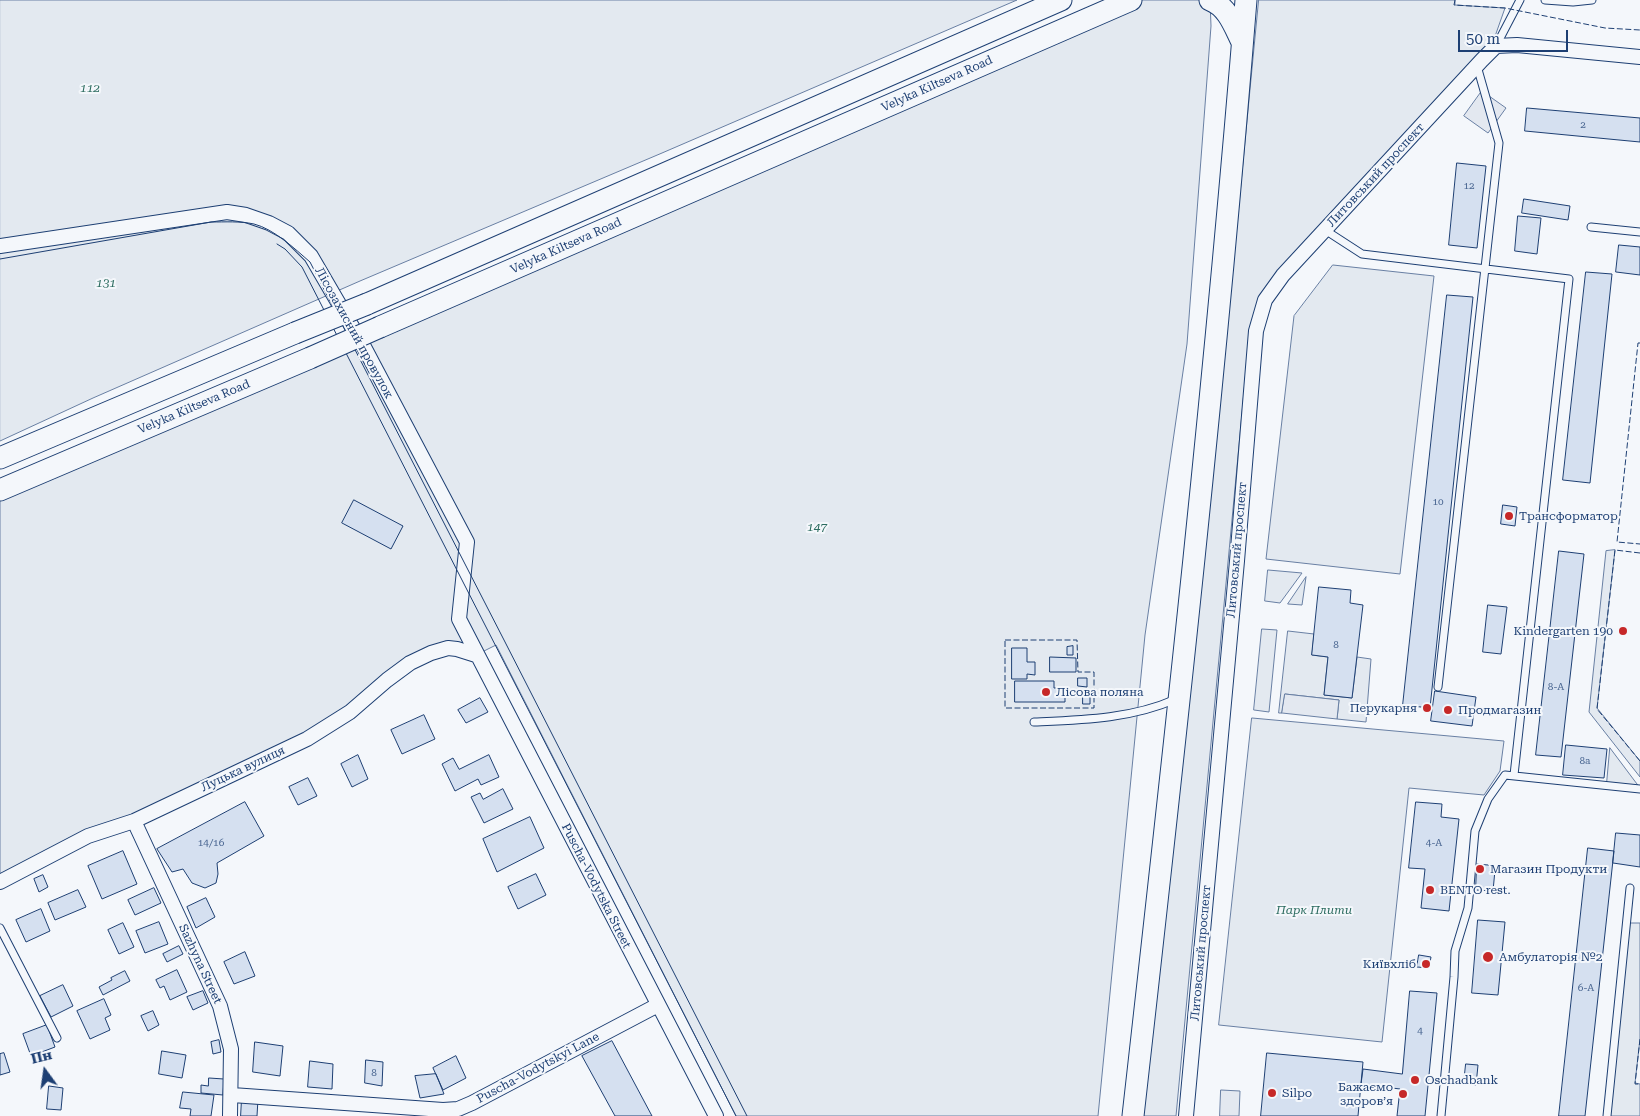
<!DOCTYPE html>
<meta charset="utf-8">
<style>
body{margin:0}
#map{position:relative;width:1640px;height:1116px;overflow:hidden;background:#f4f7fb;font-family:"Roboto Serif",serif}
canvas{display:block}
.north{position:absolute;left:20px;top:1046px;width:50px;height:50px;-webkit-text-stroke:4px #f4f7fb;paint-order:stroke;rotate:346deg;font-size:14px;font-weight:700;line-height:20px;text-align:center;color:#1d3f73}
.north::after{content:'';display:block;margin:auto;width:18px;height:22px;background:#1d3f73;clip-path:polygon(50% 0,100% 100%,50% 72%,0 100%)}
.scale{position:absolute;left:1458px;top:30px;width:110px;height:22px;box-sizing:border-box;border:2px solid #1d3f73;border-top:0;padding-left:6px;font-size:15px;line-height:18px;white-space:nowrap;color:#1d3f73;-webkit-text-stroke:4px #f4f7fb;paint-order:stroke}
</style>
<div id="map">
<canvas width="1640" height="1116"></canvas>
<div class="north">Пн</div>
<div class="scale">50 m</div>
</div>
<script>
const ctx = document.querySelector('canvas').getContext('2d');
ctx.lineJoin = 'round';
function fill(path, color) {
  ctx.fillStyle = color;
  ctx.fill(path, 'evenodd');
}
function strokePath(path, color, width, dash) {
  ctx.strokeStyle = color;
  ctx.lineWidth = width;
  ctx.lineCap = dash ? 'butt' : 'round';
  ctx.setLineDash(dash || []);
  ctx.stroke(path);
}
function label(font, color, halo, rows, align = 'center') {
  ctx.font = font + ' "Roboto Serif",serif';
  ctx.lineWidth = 4;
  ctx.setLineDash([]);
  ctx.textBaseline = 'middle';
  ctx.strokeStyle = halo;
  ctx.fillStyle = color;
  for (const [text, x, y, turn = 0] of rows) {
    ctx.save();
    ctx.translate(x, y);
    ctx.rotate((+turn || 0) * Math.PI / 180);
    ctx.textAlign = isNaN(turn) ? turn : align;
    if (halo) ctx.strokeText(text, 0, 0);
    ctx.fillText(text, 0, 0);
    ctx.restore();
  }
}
const green = new Path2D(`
 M0 0H1017L662 153 360 281 93 398 0 441Z
 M1131 0H1210L1211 26 1187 344 1145 635 1098 1116H736L496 645 476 655 431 653 350 712 0 882V490Z
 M1259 0H1455V5L1505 8 1493 42 1278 272 1250 328 1176 1116H1141L1230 297Z
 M1333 265 1434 276 1400 574 1266 559 1294 316Z
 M1615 550 1597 708 1640 761V777L1589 712 1606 551Z
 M1268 570 1302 573 1280 603 1265 601Z
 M1306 577 1302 605 1288 604Z
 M1262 629 1277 630 1269 712 1254 710Z
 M1288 631 1314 634 1312 655 1328 657 1324 695 1352 698 1357 657 1371 659 1366 722 1337 719 1339 700 1285 694 1282 713H1279Z
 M1252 718 1504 741 1500 771 1484 795 1409 788 1382 1042 1219 1025Z
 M1610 748 1640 788 1607 783Z
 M1629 923H1640V1039L1635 1083 1640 1084V1116H1610Z`);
fill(green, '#e3e9f0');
strokePath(green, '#687fa3', 1);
const parking = new Path2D(`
 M1482 91 1506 108 1488 133 1464 116Z
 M1285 694 1339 700 1337 719 1282 713Z
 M1221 1090 1240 1091 1239 1116H1220Z`);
fill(parking, '#e3e8f0');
strokePath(parking, '#687fa3', 1);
const building = new Path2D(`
 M1527 108 1640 118V142L1525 131Z
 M1457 163 1486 166 1477 248 1449 245Z
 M1524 199 1570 206 1568 220 1522 213Z
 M1518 216 1541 218 1537 254 1515 251Z
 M1619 245 1640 247V275L1616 272Z
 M1586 272 1612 274 1590 483 1563 480Z
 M1447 295 1473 297 1430 708 1403 705Z
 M354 500 403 526 391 549 342 523Z
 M1503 505 1517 507 1515 526 1501 524Z
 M1559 551 1584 554 1561 757 1536 755Z
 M1319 587 1351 590 1350 603 1363 605 1352 698 1324 695 1328 657 1312 655Z
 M1488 605 1507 607 1501 654 1483 652Z
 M1073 646V655H1067V647Z
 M1012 648H1027V662H1035V675L1027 674V679H1012Z
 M1050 657 1076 658V672H1050Z
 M1078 678H1087V687L1078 686Z
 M1015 681H1054V688H1065V702H1015Z
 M1435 691 1476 697 1472 726 1431 721Z
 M1083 696 1090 697V704H1083Z
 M480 698 488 712 466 723 458 710Z
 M424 715 435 739 402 754 391 730Z
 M1566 745 1607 749 1604 778 1563 775Z
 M358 755 368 779 352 787 341 764Z
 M489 755 499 777 481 785 478 779 455 791 442 764 453 758 459 769Z
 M308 778 317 796 298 805 289 787Z
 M503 789 513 809 484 823 471 797 480 793 483 799Z
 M245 802 264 836 217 863 218 874 216 883 205 888 192 883 183 869 172 872 157 849Z
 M1416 802 1442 804 1441 817 1459 819 1449 911 1421 908 1425 869 1409 868Z
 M530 817 544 848 497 872 483 839Z
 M1616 833 1640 835V867L1613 863Z
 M1588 848 1614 851 1585 1116H1559Z
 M123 851 137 884 102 899 88 866Z
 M1477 864 1488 865 1495 870 1493 891 1476 890Z
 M536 874 546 895 518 909 508 887Z
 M43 875 48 887 39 892 34 879Z
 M154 888 161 903 135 915 128 900Z
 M78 890 86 907 55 920 48 903Z
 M206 898 215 917 196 928 187 907Z
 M41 909 50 931 26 942 16 920Z
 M1478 920 1505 922 1498 995 1472 993Z
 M159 922 168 944 145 953 136 931Z
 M123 923 134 947 119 954 108 930Z
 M179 946 183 954 167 962 163 954Z
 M245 952 255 976 234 984 224 962Z
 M1419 955 1431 957 1429 968 1417 967Z
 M177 970 187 992 170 1000 164 986 160 988 156 980Z
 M125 971 130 981 103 995 99 987 112 980 111 978Z
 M63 985 73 1006 51 1017 40 996Z
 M203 991 208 1003 193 1010 187 997Z
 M1410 991 1437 993 1425 1116H1397L1400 1089 1361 1084 1363 1069 1402 1074Z
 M104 999 111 1015 105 1018 110 1030 90 1039 77 1011Z
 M153 1011 159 1025 148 1031 141 1016Z
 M47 1025 55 1047 31 1056 23 1034Z
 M219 1040 221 1052 213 1054 211 1042Z
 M612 1041 652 1116H615L582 1056Z
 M255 1042 283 1046 280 1076 253 1072Z
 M162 1051 186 1055 182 1078 159 1074Z
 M4 1053 10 1072 0 1075V1054Z
 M1267 1053 1363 1062 1358 1116H1261Z
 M456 1056 466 1078 443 1090 433 1068Z
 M366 1060 383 1062 382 1086 365 1083Z
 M310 1061 333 1064 332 1089 308 1087Z
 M1466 1064 1478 1065 1476 1085 1464 1083Z
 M436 1074 444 1094 420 1098 415 1076Z
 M209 1078 224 1079 223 1095 201 1093V1085L208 1086Z
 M49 1086 63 1088 61 1110 47 1109Z
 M183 1092 214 1095 211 1116H190L191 1109 180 1108Z
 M242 1098 258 1099 257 1116H241Z`);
fill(building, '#d5e0f0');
strokePath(building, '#1d3f73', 1);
const service = new Path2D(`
 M1545 0 1573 2 1592 0
 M1496 46 1520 0
 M1591 227 1640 232
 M1325 230 1362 254 1569 279 1514 775
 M1438 687 1499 143 1477 66
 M1034 722C1082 720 1131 719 1176 699
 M0 928 57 1038
 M1441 1116 1454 977 1455 951 1468 908 1475 831 1488 799 1505 775 1640 789
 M1607 1116 1630 888`);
const minor = new Path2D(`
 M0 246 227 212 246 215 269 223 288 233 311 256 364 347 467 542 459 619 716 1116
 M134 821 220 1006 231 1049 230 1116
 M0 882 88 836 134 821 307 739 350 712 387 680 410 663 431 653 448 648 457 649 476 655
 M232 1095 443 1110 458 1109 472 1103 658 1005
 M1186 1116 1237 561 1256 331 1265 300 1283 275 1482 60 1496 46 1517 45 1640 57`);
const primary = new Path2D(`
 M1210 0C1228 7 1234 26 1242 42
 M367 304 1061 0
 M380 327 1131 0
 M0 458 295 333
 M0 490 310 358
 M1133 1116C1175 744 1216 373 1246 0`);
strokePath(service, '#1d3f73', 9);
strokePath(minor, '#1d3f73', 16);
strokePath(primary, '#1d3f73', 23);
strokePath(service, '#f4f7fb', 7);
strokePath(minor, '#f4f7fb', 14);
strokePath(primary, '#f4f7fb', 21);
strokePath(new Path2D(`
 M277 244 285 249 302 267 736 1116
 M0 259 211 222C225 222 240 221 254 224 274 229 295 249 310 262L504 640 747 1116`), '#1d3f73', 1);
const primaryBridge = new Path2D(`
 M295 333 367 304
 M310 358 380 327`);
strokePath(primaryBridge, '#1d3f73', 23, []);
strokePath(primaryBridge, '#f4f7fb', 21);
strokePath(new Path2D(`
 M1455 0 1454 5 1505 8 1605 28 1640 30
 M1640 343H1638L1617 542 1640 544
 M1640 553 1615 550 1597 709 1640 761
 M1005 640H1077L1078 672H1094V708H1005Z
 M1640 1039 1635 1084H1640`), '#1d3f73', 1, [6, 2.5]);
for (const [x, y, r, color] of [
 [1509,516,5,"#c62828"],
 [1623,631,5,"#c62828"],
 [1046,692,5,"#c62828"],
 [1427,708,5,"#c62828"],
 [1448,710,5,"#c62828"],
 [1480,869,5,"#c62828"],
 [1430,890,5,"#c62828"],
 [1488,957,6,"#c62828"],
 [1426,964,5,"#c62828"],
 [1415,1080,5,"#c62828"],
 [1272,1093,5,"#c62828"],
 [1403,1094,5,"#c62828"]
]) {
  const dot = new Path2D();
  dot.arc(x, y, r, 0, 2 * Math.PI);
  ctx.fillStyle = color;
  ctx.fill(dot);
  strokePath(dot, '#f4f7fb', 2);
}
label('10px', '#4b6792', null, [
 ["2",1583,125],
 ["12",1469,186],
 ["10",1438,502],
 ["8",1336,645],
 ["8-А",1556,687],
 ["8а",1585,761],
 ["14/16",211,843],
 ["4-А",1434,843],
 ["6-А",1586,988],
 ["4",1420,1031],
 ["8",374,1073]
]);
label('12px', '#1d3f73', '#f4f7fb', [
 ["Velyka Kiltseva Road",937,84,-24],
 ["Литовський проспект",1376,175,-47],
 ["Velyka Kiltseva Road",566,246,-24],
 ["Лісозахисний провулок",354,333,61],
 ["Velyka Kiltseva Road",194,407,-23],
 ["Литовський проспект",1237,550,-85],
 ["Луцька вулиця",243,769,-25],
 ["Puscha-Vodytska Street",596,886,63],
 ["Литовський проспект",1201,953,-85],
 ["Sazhyna Street",200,964,65],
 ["Puscha-Vodytskyi Lane",538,1068,-28]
]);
label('italic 12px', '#2c6c60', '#f4f7fb', [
 ["112",90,88],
 ["131",106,283],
 ["147",817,527],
 ["Парк Плити",1314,910]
]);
label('12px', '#1d3f73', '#f4f7fb', [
 ["Трансформатор",1519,516],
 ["Kindergarten 190",1613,631,"right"],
 ["Лісова поляна",1056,692],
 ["Перукарня",1417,708,"right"],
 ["Продмагазин",1458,710],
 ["Магазин Продукти",1490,869],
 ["BENTO rest.",1440,890],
 ["Амбулаторія №2",1499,957],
 ["Київхліб",1416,964,"right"],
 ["Oschadbank",1425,1080],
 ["Бажаємо",1393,1087,"right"],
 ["здоровʼя",1393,1101,"right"],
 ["Silpo",1282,1093]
], 'left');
</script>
